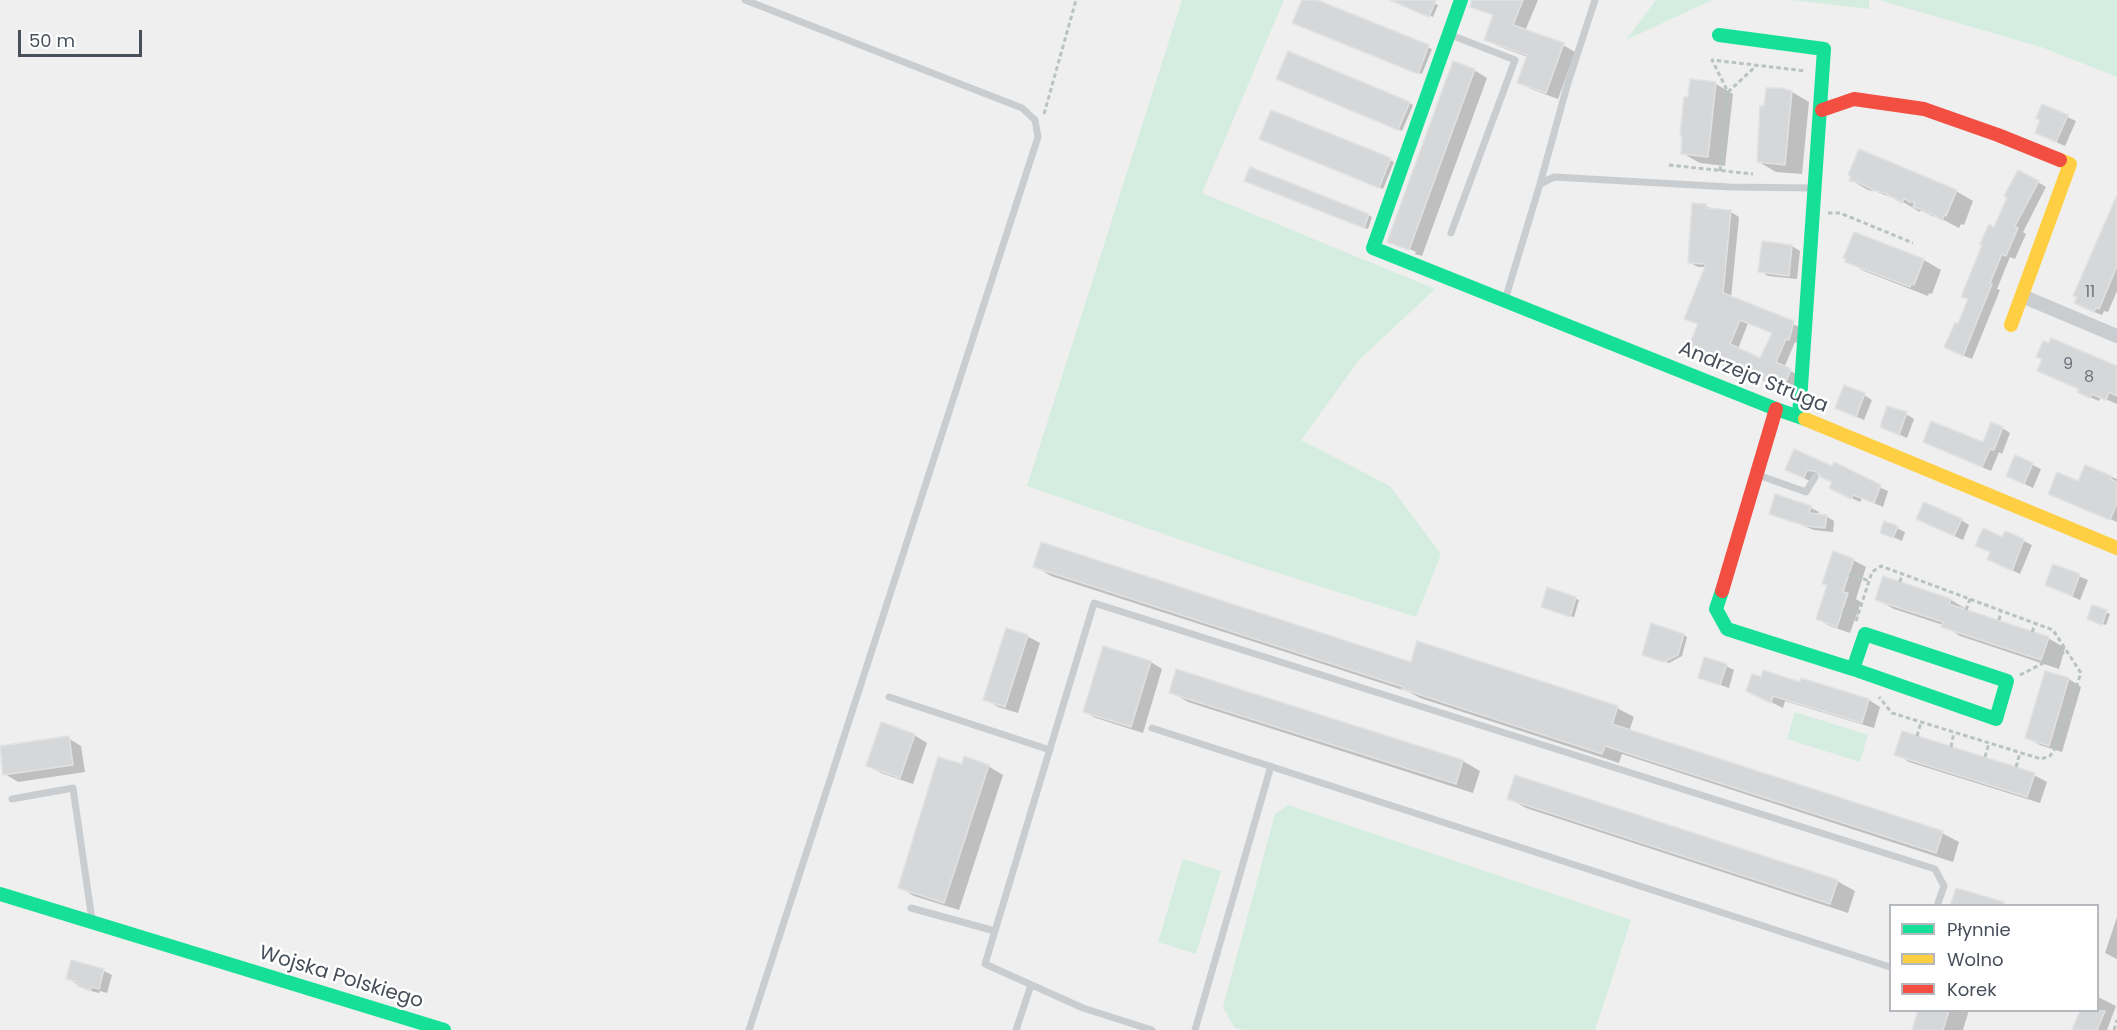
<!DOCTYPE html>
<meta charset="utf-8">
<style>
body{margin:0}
#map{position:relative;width:2117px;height:1030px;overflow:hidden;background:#efefef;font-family:Poppins,sans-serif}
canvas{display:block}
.legend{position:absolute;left:1889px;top:904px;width:210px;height:108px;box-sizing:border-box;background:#fff;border:2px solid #b5b9bd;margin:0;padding:8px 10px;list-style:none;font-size:18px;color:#474f5a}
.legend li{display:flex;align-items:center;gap:12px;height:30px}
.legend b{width:30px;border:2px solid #b5b9bd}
.scale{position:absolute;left:18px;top:30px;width:124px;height:27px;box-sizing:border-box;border:3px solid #474f5a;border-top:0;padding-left:8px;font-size:18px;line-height:21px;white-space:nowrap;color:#474f5a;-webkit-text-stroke:4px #fff;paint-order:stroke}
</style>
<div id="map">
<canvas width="2117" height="1030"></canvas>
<ul class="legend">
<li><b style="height:8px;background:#16e098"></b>Płynnie</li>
<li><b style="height:8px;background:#ffcf43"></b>Wolno</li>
<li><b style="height:8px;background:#f24e42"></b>Korek</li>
</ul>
<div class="scale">50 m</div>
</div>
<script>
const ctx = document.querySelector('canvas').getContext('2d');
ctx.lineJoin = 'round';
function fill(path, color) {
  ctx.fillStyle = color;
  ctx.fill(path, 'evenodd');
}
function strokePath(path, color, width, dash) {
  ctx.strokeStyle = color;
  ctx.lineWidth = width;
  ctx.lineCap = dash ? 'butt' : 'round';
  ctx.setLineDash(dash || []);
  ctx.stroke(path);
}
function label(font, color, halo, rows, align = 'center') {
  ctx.font = font + ' Poppins,sans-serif';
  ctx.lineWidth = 5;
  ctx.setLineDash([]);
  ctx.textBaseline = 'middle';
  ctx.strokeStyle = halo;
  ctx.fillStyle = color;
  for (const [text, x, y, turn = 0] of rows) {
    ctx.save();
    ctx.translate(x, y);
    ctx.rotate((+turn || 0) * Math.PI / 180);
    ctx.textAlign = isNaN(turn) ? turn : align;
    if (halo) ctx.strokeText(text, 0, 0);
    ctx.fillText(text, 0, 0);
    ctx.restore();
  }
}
fill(new Path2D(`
 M1182 0H1284L1202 193 1435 289 1359 360 1301 440 1390 486 1441 554 1416 617 1244 562 1027 486Z
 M1656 0H1712L1626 40Z
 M1791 0H1869V9Z
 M1879 0H2117V77L2041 47Z
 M1795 712 1868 735 1860 762 1787 739Z
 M1288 805 1631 920 1595 1030H1244L1234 1027 1223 1007 1275 814Z
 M1183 859 1221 871 1196 954 1158 942Z`), '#d4ede0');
fill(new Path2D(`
 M1303 0H1313L1432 49 1422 74 1298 24Z
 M1390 0H1426L1438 5 1433 17Z
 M1492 0H1538L1525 31 1563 45 1575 52 1558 99 1531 89 1519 82 1528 57 1498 46 1486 39 1494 16 1487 12Z
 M1474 70 1487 78 1422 256 1415 254 1416 252 1401 245V248L1389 241Z
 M1282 81 1409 103 1413 105 1402 131Z
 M1691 81 1716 84 1733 94 1725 166 1700 163 1682 153Z
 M1792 92 1809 102 1802 174 1776 172 1759 162 1765 108Z
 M2043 106 2076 121 2065 146 2045 137Z
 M1265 141 1390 160 1394 162 1383 189Z
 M1853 176 1956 191 1973 201 1964 225 1961 224 1959 228 1942 219 1932 216 1921 210 1920 212 1903 202 1875 191 1868 190 1851 180Z
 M2038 182 2046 187 2023 232 2026 234 2015 259 2010 257 1997 289 2000 290 1972 359 1954 352 1959 326 1995 229Z
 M1249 183 1368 215 1372 217 1368 229Z
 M2117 198V291L2108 312 2104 311 2102 315 2084 308Z
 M1706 206 1714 210 1731 212 1739 217 1731 298 1802 328 1797 343 1795 342 1784 368 1799 375 1792 392 1752 375 1751 379 1731 370 1724 363 1699 325 1686 318 1706 267H1698L1689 262ZM1748 323 1773 333 1761 360 1738 349Z
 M1854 234 1924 260 1941 270 1932 294 1929 293 1928 296 1864 271 1847 261Z
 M1763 243 1792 246 1800 251 1797 279 1768 276 1760 271Z
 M2117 368V404L2101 397 2099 401 2087 396 2080 390 2039 371Z
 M1864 395 1872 400 1864 420 1846 412Z
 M1906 414 1914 419 1907 438 1882 427Z
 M2002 428 2010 433 2002 454 1999 452 1991 471 1933 446 1984 444Z
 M1795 451 1888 491 1883 507 1862 498 1860 502 1839 492 1834 482 1821 475 1816 474 1812 482 1795 474Z
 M2016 457 2041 469 2033 488 2016 480Z
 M2085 467 2117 479V522L2057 497 2079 483Z
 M1776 496 1811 508 1819 512 1817 515 1826 516 1834 521 1833 532 1814 530 1770 513Z
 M1961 520 1969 525 1963 540 1926 523Z
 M1897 528 1905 532 1902 541 1882 532Z
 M2006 533 2032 545 2020 574 1997 563Z
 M1853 560 1866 567 1856 599 1861 602 1850 633 1830 626 1817 619Z
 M1035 566 1412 664 1617 708 1634 717 1629 731 1942 833 1959 842 1953 862 1622 754 1619 763 1420 698 1409 692 1051 576Z
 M2054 566 2088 580 2080 600 2047 585Z
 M1884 578 1951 600 1968 610 1967 612 2048 638 2065 648 2059 669 1960 636 1943 625 1894 609 1877 599Z
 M1548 589 1579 600 1574 617 1546 609Z
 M2093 607 2110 614 2106 625 2092 620Z
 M1684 635 1687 637 1682 656 1669 663 1648 656Z
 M1027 636 1040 643 1018 713 998 707 985 699Z
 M1104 648 1151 662 1162 669 1143 733 1096 718 1084 712Z
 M1726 666 1734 670 1729 688 1699 677Z
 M1177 671 1463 761 1480 771 1473 793 1188 702 1171 692Z
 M2046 673 2069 679 2081 687 2062 752 2040 745 2027 738Z
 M1802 680 1869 700 1880 707 1874 728 1785 701 1783 708 1748 691 1801 684Z
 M914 735 927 743 913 784 881 773 868 766Z
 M68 738 81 746 85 772 18 782 5 774Z
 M1896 754 2034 775 2047 782 2040 803 1909 762Z
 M962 766H988L1003 775 959 910 914 896 899 887Z
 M1508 798 1837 881 1855 891 1848 913 1526 808Z
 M2117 917V959L2105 953Z
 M72 962 104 971 112 975 107 993 100 991 99 993 87 990 67 978Z
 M2098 997 2116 1006 2107 1030H2074L2081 1010H2098Z
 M1920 1010H1969L1963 1030H1914Z`), '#0003');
const building = new Path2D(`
 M1302 0H1317L1429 45 1418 74 1292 23Z
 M1390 0H1436L1429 17Z
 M1472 0H1523L1513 25 1564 43 1546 93 1517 83 1527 55 1484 40 1493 15 1470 7Z
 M1288 51 1410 102 1398 130 1276 79Z
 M1453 61 1475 69 1409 250 1387 242Z
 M1690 79 1716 82 1708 157 1681 154 1682 136H1680L1684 97H1688Z
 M1766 88H1781L1792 91 1785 165 1757 162 1760 106H1764Z
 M2042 104 2068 115 2056 142 2035 133 2040 120 2036 118Z
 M1271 110 1391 158 1379 188 1259 139Z
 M1859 149 1957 190 1946 216 1944 215 1942 220 1924 210 1913 207 1915 202H1909L1904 198 1902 203 1885 193 1876 191 1857 182 1849 181 1851 176 1848 175Z
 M1250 167 1369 214 1364 228 1244 181Z
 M2018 170 2039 181 2015 226 2018 228 2006 256 2002 254 1990 283 1992 284 1963 356 1944 347 1955 323 1958 324 1968 299 1961 297 1982 245 1980 244 1989 224 1994 227 2007 198 2004 196Z
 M2117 195V266L2099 309 2096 307 2094 312 2074 303 2077 297 2073 296Z
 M1692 203 1706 204V208L1731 210 1723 293 1794 321 1789 340 1786 339 1776 362 1791 369 1783 389 1744 372 1742 376 1721 366 1723 363 1688 348 1698 324 1684 319 1706 264 1688 263ZM1740 320 1772 333 1760 358 1730 344Z
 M1854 232 1924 259 1914 285 1911 284 1910 287 1845 262 1846 259 1843 258Z
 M1762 241 1792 245 1789 276 1758 272Z
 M2051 338 2117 366V396L2109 392 2106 400 2092 394 2090 398 2077 392 2079 389 2037 371 2042 359 2036 357 2043 341 2049 343Z
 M1844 385 1865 393 1856 417 1835 408Z
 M1887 406 1907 412 1899 435 1880 427Z
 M1931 421 1983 442 1991 422 2003 427 1994 450 1990 449 1982 467 1923 442Z
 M1794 449 1832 466 1834 462 1881 485 1874 503 1853 495 1851 499 1829 488 1832 482 1821 477 1817 472 1807 470 1804 478 1785 470Z
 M2015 455 2033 463 2024 484 2006 476Z
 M2085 465 2112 476 2110 479 2117 482V503L2110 520 2048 494 2057 472 2078 481Z
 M1775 494 1811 506 1809 513 1827 515 1825 528 1805 526 1769 514Z
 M1924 502 1962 519 1954 536 1916 519Z
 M1884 521 1898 526 1893 538 1880 533Z
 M1983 528 2002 537 2005 531 2024 539 2012 571 1987 559 1990 552 1975 546Z
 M1041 542 1411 662 1417 641 1618 706 1612 724 1943 831 1936 853 1605 746 1602 754 1402 689 1403 687 1033 567Z
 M1833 551 1854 559 1843 592 1848 593 1837 627 1816 619 1827 585 1822 584Z
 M2053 564 2080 574 2072 596 2045 585Z
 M1883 576 1951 599 1949 604 2049 637 2041 660 1941 627 1943 622 1875 600Z
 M1547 587 1576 597 1570 617 1541 607Z
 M2092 605 2107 610 2102 625 2087 619Z
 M1651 623 1684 634 1678 655 1664 662 1642 655Z
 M1006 628 1028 635 1005 707 983 700Z
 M1103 646 1151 661 1131 727 1083 712Z
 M1704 657 1727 664 1720 685 1698 678Z
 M1176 669 1463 760 1456 784 1169 693Z
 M1763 670 1800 682 1801 678 1869 699 1862 723 1773 696 1771 703 1746 691 1752 674 1761 677Z
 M2045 671 2069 678 2049 746 2025 738Z
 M881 722 915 734 900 778 866 766Z
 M1902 731 2035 773 2027 797 1894 755Z
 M69 736 73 765 3 775 0 746Z
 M964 756 989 765 944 903 898 888 938 757 962 764Z
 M1515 775 1838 880 1830 904 1507 799Z
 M1956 888 2004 902 2003 906H1950Z
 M71 960 104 969 99 989 91 987V990L77 986 78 982 66 979Z
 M1918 1011H1949L1943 1030H1912Z
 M2080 1011H2105L2097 1030H2072Z`);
fill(building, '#d6d7d9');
strokePath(building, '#e0e1e2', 1.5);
strokePath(new Path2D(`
 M1728 92 1756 66
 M1044 114 1076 0
 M1669 165 1753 174
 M1720 171 1728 92 1712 60 1806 71
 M1828 213H1840L1913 243
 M1849 574 1869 581
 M1900 582 1902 574
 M1843 610 1858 615
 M1966 610 1970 599
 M1999 620 2001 611
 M1856 621 1872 572 1881 566 2053 630 2081 673 2054 750 2050 756 2041 759 1892 713 1879 697
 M2032 632 2036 623
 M2020 675 2067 651
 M1917 736 1921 722
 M1951 747 1954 732
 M1985 757 1989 743
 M2016 767 2020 753
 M2114 1030 2117 1020`), '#b9c3c0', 3, [4.5, 3]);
strokePath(new Path2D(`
 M745 0 1022 108 1035 120 1038 137 749 1030
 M1540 184 1567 86 1595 0
 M1451 233 1515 60 1451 35
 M1505 300 1540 184 1554 177 1730 187 1813 188
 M1758 475 1806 492 1815 477
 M889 697 1050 750
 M1152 728 1890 967
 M12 799 73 788 92 920
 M911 908 995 931
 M1016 1030 1031 985
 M1152 1030 1083 1008 985 964 1094 603 1935 869 1944 886 1937 906
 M1195 1030 1271 766`), '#cacdd0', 7);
strokePath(new Path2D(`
 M2022 296 2117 336`), '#cacdd0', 14);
strokePath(new Path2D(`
 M1461 0 1373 248 1776 409 1805 419
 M1719 35 1824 49 1799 416
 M1722 591 1716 609 1727 629 1853 669 1996 719 2007 681 1865 634 1853 669
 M0 894 444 1030`), '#16e098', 14);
strokePath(new Path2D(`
 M2011 325 2070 164 2060 160
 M1805 419 2117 548`), '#ffcf43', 14);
strokePath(new Path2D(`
 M1822 110 1854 99 1924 109 1998 135 2060 160
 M1722 591 1776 409`), '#f24e42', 14);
label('16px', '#6c727b', null, [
 ["11",2090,293],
 ["9",2068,365],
 ["8",2089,378]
]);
label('20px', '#474f5a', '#fff', [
 ["Andrzeja Struga",1753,378,22],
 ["Wojska Polskiego",341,978,17]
]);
</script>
